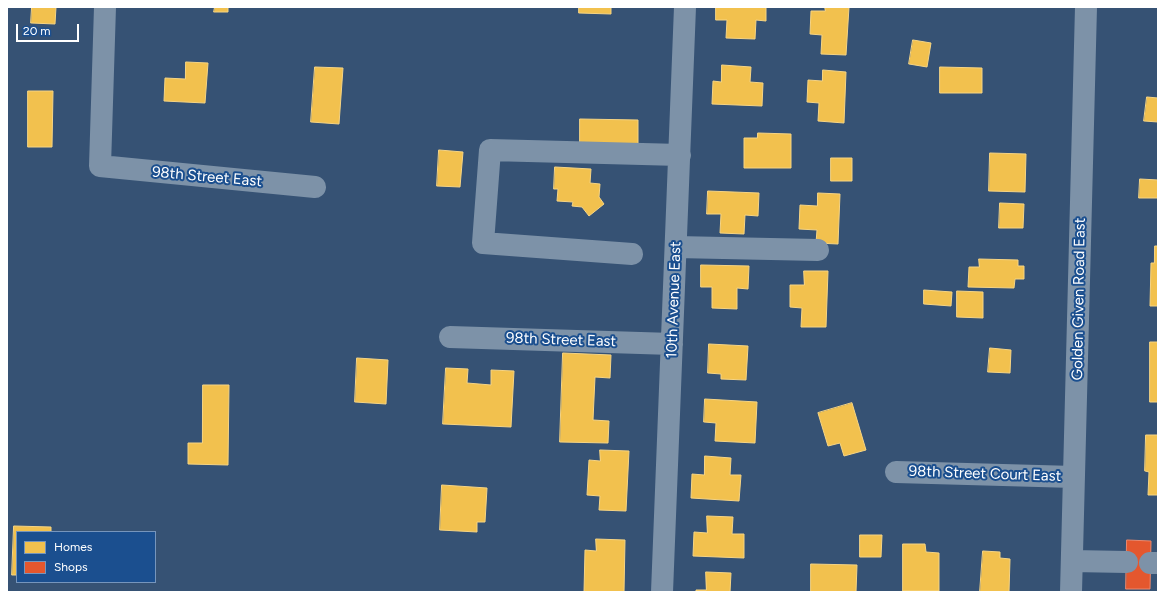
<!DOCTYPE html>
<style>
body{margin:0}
#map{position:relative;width:1165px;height:599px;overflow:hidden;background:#365274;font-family:Figtree,sans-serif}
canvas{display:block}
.frame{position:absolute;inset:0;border:8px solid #fff;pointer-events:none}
.legend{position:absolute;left:16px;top:531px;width:140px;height:52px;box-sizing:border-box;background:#1b4f8f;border:1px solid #7695bc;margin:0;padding:5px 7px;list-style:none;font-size:12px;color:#fff}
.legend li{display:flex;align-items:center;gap:8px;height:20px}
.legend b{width:20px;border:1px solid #7695bc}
.scale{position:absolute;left:16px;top:24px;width:63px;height:18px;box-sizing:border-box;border:2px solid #fff;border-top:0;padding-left:5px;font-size:12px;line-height:14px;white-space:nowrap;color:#fff;-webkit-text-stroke:3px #1b4f8f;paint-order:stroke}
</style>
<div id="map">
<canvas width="1165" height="599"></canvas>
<div class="frame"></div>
<ul class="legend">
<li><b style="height:11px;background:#f2c14e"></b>Homes</li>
<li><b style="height:11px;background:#e4572e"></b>Shops</li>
</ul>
<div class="scale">20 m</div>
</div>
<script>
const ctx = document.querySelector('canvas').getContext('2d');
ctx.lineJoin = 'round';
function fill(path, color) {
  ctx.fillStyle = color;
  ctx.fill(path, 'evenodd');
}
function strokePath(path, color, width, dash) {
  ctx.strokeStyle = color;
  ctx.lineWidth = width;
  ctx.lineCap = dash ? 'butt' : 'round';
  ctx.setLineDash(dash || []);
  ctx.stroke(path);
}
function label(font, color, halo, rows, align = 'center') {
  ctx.font = font + ' Figtree,sans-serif';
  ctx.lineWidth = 4;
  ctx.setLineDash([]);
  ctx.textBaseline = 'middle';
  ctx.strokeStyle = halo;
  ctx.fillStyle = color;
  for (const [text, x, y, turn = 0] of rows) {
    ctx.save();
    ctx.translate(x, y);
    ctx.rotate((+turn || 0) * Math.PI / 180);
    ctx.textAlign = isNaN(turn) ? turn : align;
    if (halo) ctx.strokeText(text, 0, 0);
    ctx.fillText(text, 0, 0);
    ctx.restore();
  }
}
const homes = new Path2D(`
 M32 7H56L55 24 31 23Z
 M215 7H228V12H214Z
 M579 7H611V14L579 13Z
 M716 7H766V21L756 20 755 39 726 38 727 20H716Z
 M825 7H849L846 55 821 54 822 35 810 34 811 11H825Z
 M913 40 931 43 927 67 909 64Z
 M186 62 208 63 205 103 164 101 165 78 185 79Z
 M722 65 751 67 750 82 763 83 762 106 712 104 713 81 721 82Z
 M315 67 343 68 339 124 311 122Z
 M940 67 982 68V93H940Z
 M823 70 846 72 844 123 818 121 819 103 807 102 808 80 822 81Z
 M28 91H53L52 147H28Z
 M1147 97 1158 98V122L1144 121Z
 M580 119 638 120V144L580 143Z
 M758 133 791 134V168H744V138H757Z
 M439 150 463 152 460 187 437 186Z
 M990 153 1026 154 1025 192 989 191Z
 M831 158H852V181H831Z
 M555 167 591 169 590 183 600 184 599 197 604 204 589 216 582 207 572 206 573 202 557 201 558 189H554Z
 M1140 179 1158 180V198H1139Z
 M708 191 759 193 758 216 745 215 744 234 720 233 721 214H707Z
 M818 193 840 194 838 244 816 243 817 230 799 229 800 205 817 206Z
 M1000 203 1024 204 1023 228H999Z
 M1155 246H1158V306H1150L1151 263H1154Z
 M979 259 1018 260V266H1024V279H1015L1014 288 968 287 969 267H979Z
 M701 265 749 266 748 289 737 288V309L712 308V287H701Z
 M804 271H828L826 327H801L802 308 790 307V285H804Z
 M924 290 952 292 951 306 924 304Z
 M957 291 983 292V318L957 317Z
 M1150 342H1158V402H1150Z
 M709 344 748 346 746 380 721 379V374L708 373Z
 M990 348 1011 350 1010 373 988 372Z
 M563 353 611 355 610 378 595 377 593 420 609 421 608 443 560 442Z
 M357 358 388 360 386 404 355 402Z
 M446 368 468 369 467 383 491 385V370L514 371 511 427 443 424Z
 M203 385H229L228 465 188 464V443H202Z
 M705 399 757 402 755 443 715 441 716 423 704 422Z
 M852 403 866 450 844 456 840 443 828 446 818 413Z
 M1146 435H1158V495H1148L1149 472 1145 471Z
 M600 450 629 451 626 511 599 510 600 496 587 495 589 460 600 461Z
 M705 456 731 458 730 475H741L739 501 691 498 692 474 704 475Z
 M442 485 487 488 485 522H477V532L440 530Z
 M707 516 733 517 732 534H744V558L693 556 694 532 707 533Z
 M14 526 51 527V532H17V575H12Z
 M860 535H882L881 557H860Z
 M596 539 625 540 624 592H584L585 550 596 551Z
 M903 544H925L926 552 939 553V591H903Z
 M983 551 1000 552V558L1010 559 1009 592H980Z
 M811 564 857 565 856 592H811Z
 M706 572 731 573 730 592H736H696V590H706Z`);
fill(homes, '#f2c14e');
strokePath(homes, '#f6d483', 1);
const shops = new Path2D(`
 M1127 540 1151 541 1150 589H1126Z`);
fill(shops, '#e4572e');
strokePath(shops, '#ec896d', 1);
strokePath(new Path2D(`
 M105 7 100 166 315 187
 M676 247 818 250
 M632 254 483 243 490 150 680 155
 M450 337 672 344
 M896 472 1074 477
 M1072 561 1127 562
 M1150 563H1158
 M662 592 685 7
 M1071 592 1086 7`), '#7d92a8', 22);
label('15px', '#fff', '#1b4f8f', [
 ["98th Street East",207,177,5],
 ["Golden Given Road East",1079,299,-89],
 ["10th Avenue East",674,300,-88],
 ["98th Street East",561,340,2],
 ["98th Street Court East",985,474,2]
]);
</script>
